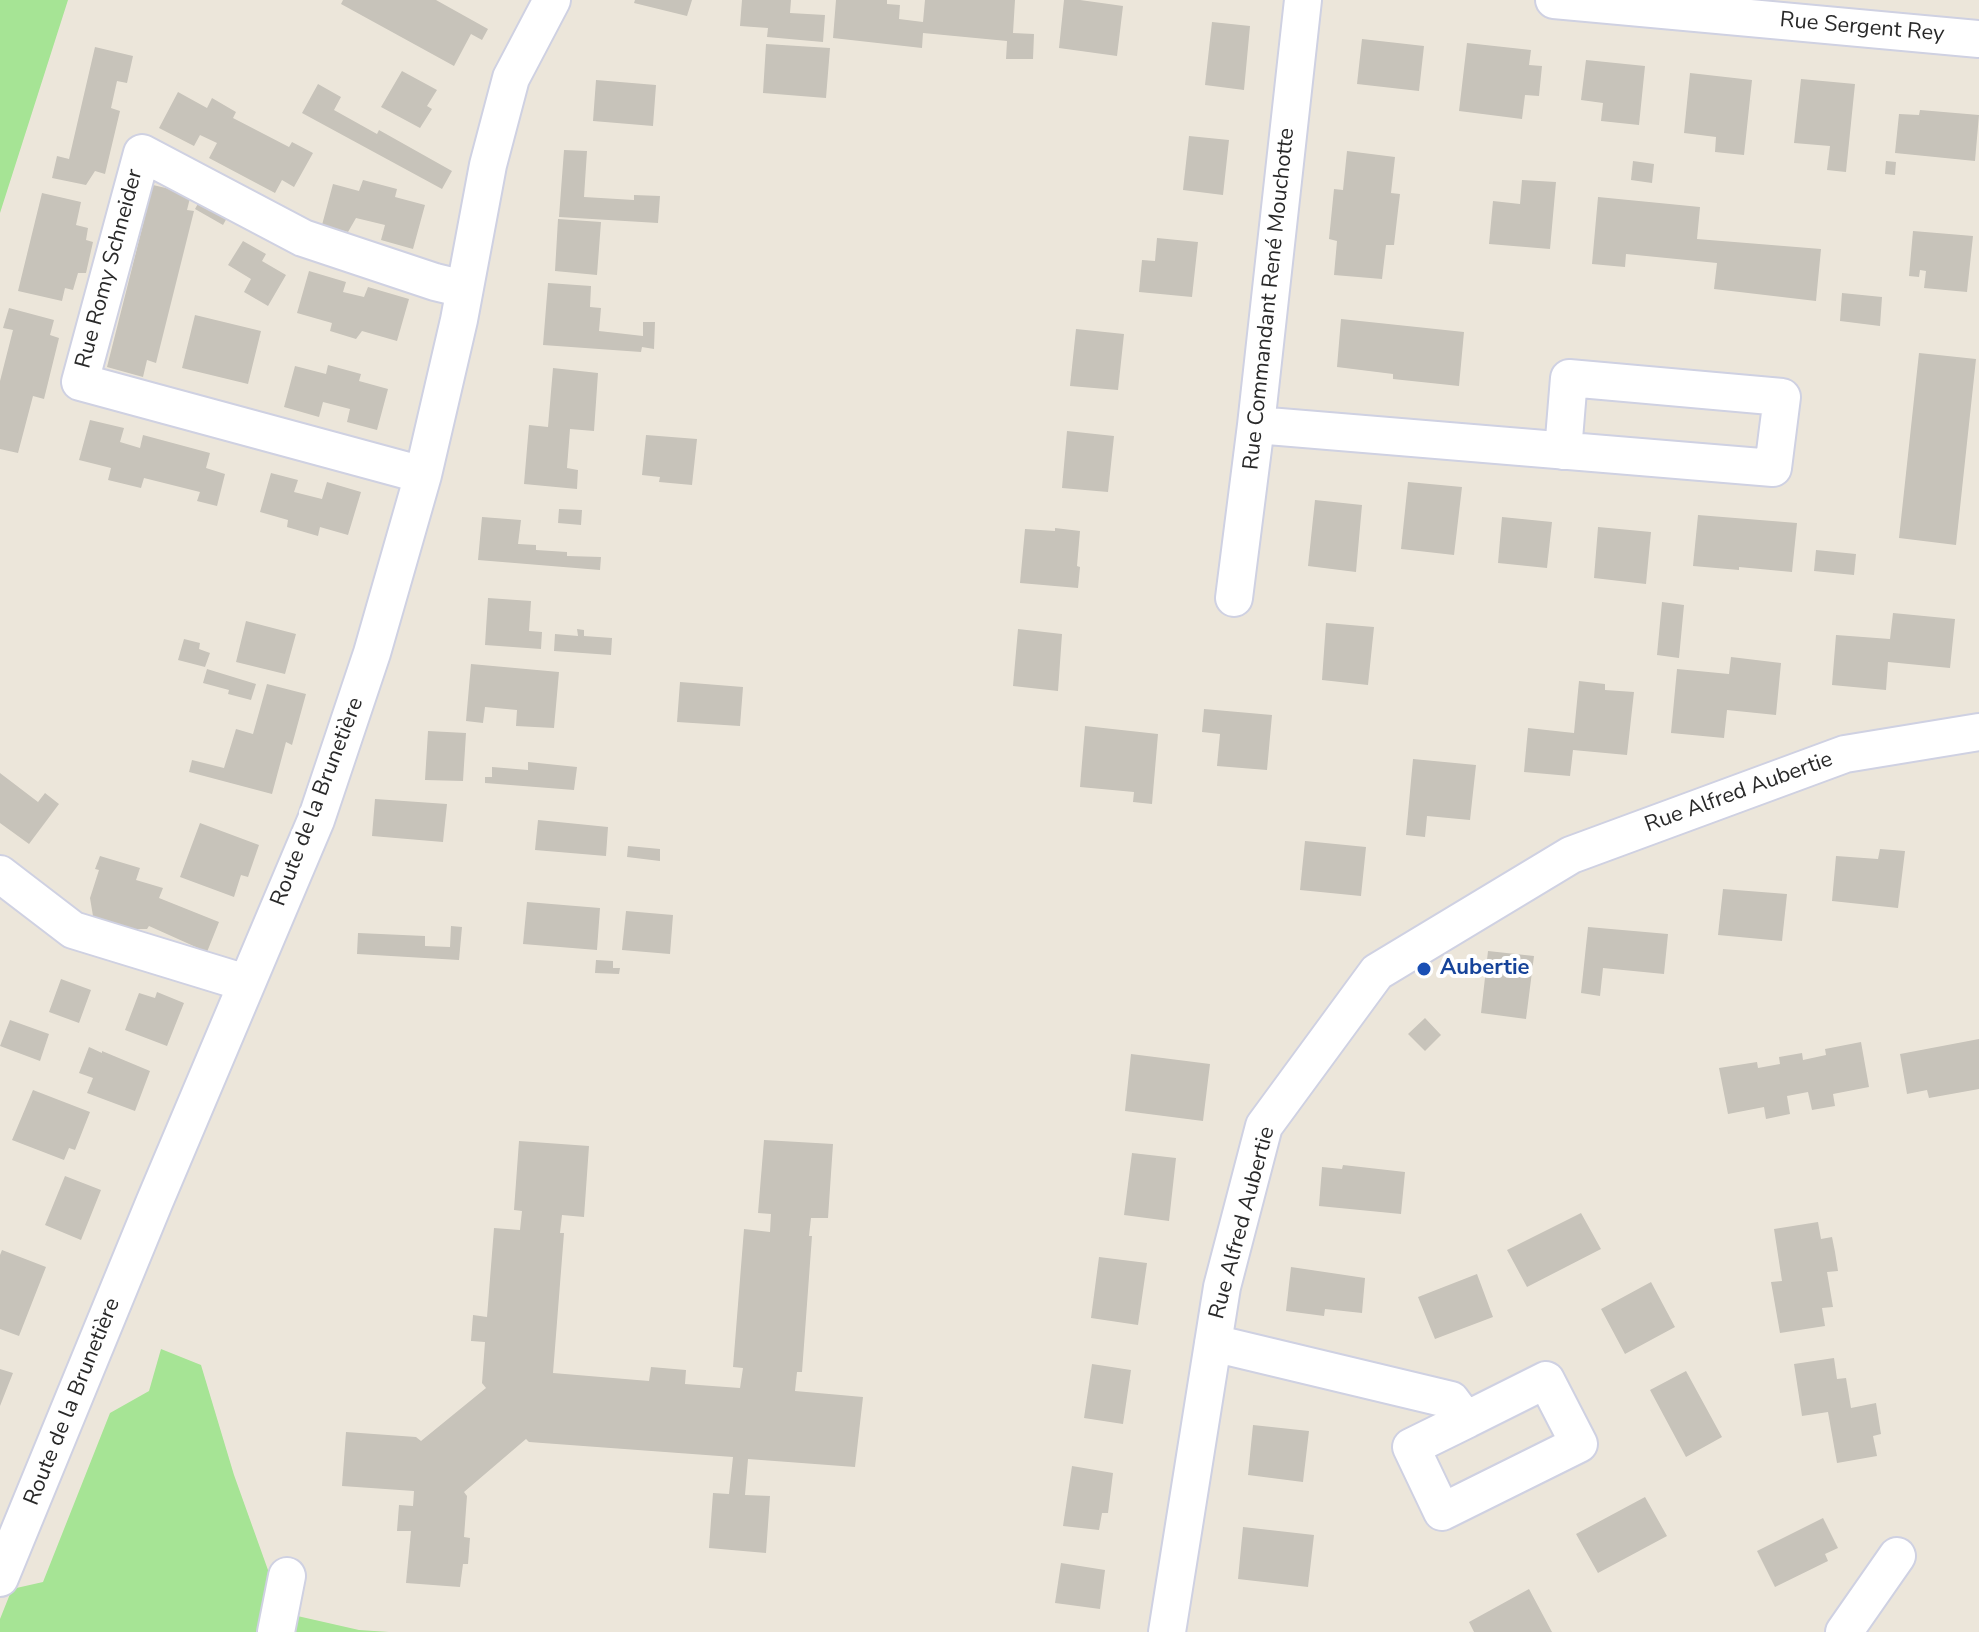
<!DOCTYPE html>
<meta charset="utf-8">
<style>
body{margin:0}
canvas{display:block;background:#ece6da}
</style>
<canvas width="1979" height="1632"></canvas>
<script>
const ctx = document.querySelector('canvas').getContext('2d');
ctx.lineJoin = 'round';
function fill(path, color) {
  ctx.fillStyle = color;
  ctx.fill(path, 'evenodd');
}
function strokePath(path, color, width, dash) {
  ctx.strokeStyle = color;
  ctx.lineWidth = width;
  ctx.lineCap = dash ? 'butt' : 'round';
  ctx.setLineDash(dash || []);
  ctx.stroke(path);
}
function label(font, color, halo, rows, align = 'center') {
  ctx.font = font + ' "Nunito Sans",sans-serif';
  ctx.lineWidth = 8;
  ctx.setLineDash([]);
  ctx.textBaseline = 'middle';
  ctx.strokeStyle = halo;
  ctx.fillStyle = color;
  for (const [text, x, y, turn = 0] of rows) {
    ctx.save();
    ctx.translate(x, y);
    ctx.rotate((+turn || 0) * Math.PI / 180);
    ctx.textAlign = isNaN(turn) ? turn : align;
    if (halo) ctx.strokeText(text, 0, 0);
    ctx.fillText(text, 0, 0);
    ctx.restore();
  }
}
fill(new Path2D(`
 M0 0H68L0 213Z
 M161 1349 201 1365 234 1475 273 1584 269 1632H0V1619L12 1589 43 1582 110 1413 149 1391Z
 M293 1615 359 1630 389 1632H284Z`), '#a6e495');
fill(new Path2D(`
 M343 0H436L488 29 482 40 471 34 454 66 341 4Z
 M635 0H692L687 16 634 3Z
 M742 0H791L790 13 825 15 823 42 767 37 768 28 740 26Z
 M836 0H887V4L900 5 899 19 923 22 925 0H1015L1013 33 1034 34 1033 59H1006L1007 41 923 33 922 48 833 38Z
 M1064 0H1080L1123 6 1117 56 1059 48Z
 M1212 22 1250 26 1244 90 1205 85Z
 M1362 39 1424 46 1419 91 1357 84Z
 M1467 43 1531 50 1529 65 1542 66 1539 96 1525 95 1522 119 1459 111Z
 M766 44 830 48 826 98 763 93Z
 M95 47 133 56 127 83 117 81 111 108 120 111 105 174 95 171 86 185 52 178 57 156 69 159Z
 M1586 60 1645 66 1639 125 1601 121 1603 103 1581 100Z
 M402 71 437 90 427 106 432 109 420 128 381 107Z
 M1690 73 1752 80 1744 155 1715 152 1716 137 1684 133Z
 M1801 79 1855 84 1846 172 1827 170 1830 146 1794 143Z
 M596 80 656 85 653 126 593 121Z
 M318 84 341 97 334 110 377 134 379 130 452 171 442 189 302 113Z
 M178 92 207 108 212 98 236 112 233 118 289 147 292 142 313 153 294 187 282 180 275 193 209 158 217 143 200 135 194 146 159 128Z
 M1920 110 1979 115 1975 161 1895 153 1899 114 1919 115Z
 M1189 136 1229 140 1223 195 1183 190Z
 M564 150 587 151 584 197 634 200V195L660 196 658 223 559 217Z
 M1347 151 1395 157 1391 193 1400 194 1397 219 1394 245H1386L1382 279 1334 275 1337 241 1329 239 1334 189 1343 190Z
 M1633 161 1654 164 1652 183 1631 180Z
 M1886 161 1896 162 1895 175 1885 174Z
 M363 180 397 189 395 197 425 205 413 249 381 240 385 225 356 218 348 232 322 225 333 184 359 191Z
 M1522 180 1556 182 1550 249 1489 244 1493 201 1520 204Z
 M153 185 191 194 187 210 194 211 156 363 147 360 143 377 107 367Z
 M42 193 81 202 76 225 88 228 86 240 93 242 86 273H78L73 290 65 288 62 301 18 291Z
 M1598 197 1700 207 1697 239 1821 249 1816 301 1714 289 1717 263 1626 254 1625 267 1592 264Z
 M200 200 228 216 223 225 195 209Z
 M558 219 601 222 597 275 555 271Z
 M1913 231 1973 236 1967 292 1924 288 1926 271 1920 270 1919 277 1909 276Z
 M1157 238 1198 242 1192 297 1139 292 1142 260 1155 261Z
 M243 241 266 254 262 261 286 275 268 306 244 292 251 279 228 265Z
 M309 271 346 282 343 292 364 297 368 287 409 299 397 341 362 331 356 339 330 331 332 323 297 313Z
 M548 283 591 286 590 307 601 308 599 331 643 336V322H655L654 349 642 347 641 352 543 345Z
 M1842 293 1882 297 1880 326 1840 321Z
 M9 308 54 320 50 335 59 338 44 399 33 396 18 453 0 449V381L13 330 3 328Z
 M195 315 261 331 248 384 182 368Z
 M1341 319 1464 332 1459 386 1393 379V374L1337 367Z
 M1076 329 1124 334 1118 390 1070 386Z
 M1919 353 1976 359 1956 545 1899 538Z
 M328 365 361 374 359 381 388 389 377 430 347 422 350 409 323 402 319 417 284 407 295 366 326 374Z
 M553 368 598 373 594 431 570 429 567 468 578 470 577 489 524 484 529 425 548 427Z
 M90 420 124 428 120 442 140 448 143 435 210 453 206 468 225 474 217 506 197 501 200 492 144 478 141 488 108 480 111 468 79 460Z
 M1067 431 1114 436 1108 492 1062 488Z
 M646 435 697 439 692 485 659 482 660 477 642 475Z
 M271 473 298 480 294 492 322 499 327 482 361 492 348 535 320 527 318 536 287 527 288 520 260 512Z
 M1408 482 1462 487 1454 555 1401 549Z
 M1315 500 1362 505 1356 572 1308 566Z
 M559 509 582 510 581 525 558 523Z
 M1698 515 1797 523 1792 572 1739 567V570L1693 566Z
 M482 517 521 520 518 544 536 545V550L567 552V556L601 557 600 570 478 560Z
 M1502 517 1552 522 1547 568 1498 563Z
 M1598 527 1651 532 1646 584 1594 578Z
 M1055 528 1080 531 1077 566 1080 567 1078 588 1020 583 1025 529 1055 531Z
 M1816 550 1856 554 1854 575 1814 571Z
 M488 598 531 601 529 631 542 632 541 649 485 645Z
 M1662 602 1684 605 1679 658 1657 655Z
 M1893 613 1955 619 1950 668 1888 662 1886 690 1832 685 1836 635 1890 639Z
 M246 621 296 634 285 674 236 662Z
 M1326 623 1374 627 1368 685 1322 680Z
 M577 629 584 630V636L612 638 611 655 554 651 555 634 578 636Z
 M1018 629 1062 634 1058 691 1013 686Z
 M184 639 200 643 199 649 210 653 205 667 178 660Z
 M1731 657 1781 663 1776 715 1727 710 1724 738 1671 733 1677 669 1729 674Z
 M471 664 559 672 554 728 516 726 517 710 485 707 483 723 466 721Z
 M207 669 256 684 251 700 228 694 229 690 203 683Z
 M1579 681 1605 684V690L1634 692 1627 755 1573 750 1570 776 1524 772 1528 728 1574 733Z
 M680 682 743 687 740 726 677 722Z
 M267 684 306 694 292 745 286 742 272 794 189 772 192 760 224 768 236 729 253 734Z
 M1204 709 1272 715 1267 770 1217 766 1220 734 1202 732Z
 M1085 726 1158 734 1152 804 1133 802 1134 792 1080 787Z
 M428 731 466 733 463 781 425 780Z
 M1413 759 1476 765 1470 820 1427 816 1425 837 1406 835Z
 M528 762 577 767 574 790 485 783V777H492V767L528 770Z
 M0 773 38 802 45 793 59 804 29 844 0 823Z
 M375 799 447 804 443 842 372 836Z
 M538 820 608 827 606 856 535 850Z
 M200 823 259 845 248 877 241 875 234 897 180 877Z
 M1305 841 1366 847 1361 896 1300 890Z
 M628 846 660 849V861L627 857Z
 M1880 849 1905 851 1898 908 1832 901 1836 856 1878 859Z
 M100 856 140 868 136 880 163 888 159 898 219 922 207 952 149 926 147 929H130L93 916 90 898 99 870 95 869Z
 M1723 889 1787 894 1782 941 1718 935Z
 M527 902 600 908 597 950 523 944Z
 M626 911 673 915 670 954 622 950Z
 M451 926 462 927 459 960 357 954 358 933 425 936V946L450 947Z
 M1588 927 1668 934 1664 974 1603 968 1600 996 1581 993Z
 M1488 951 1534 956 1526 1019 1481 1013Z
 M596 960 613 961V968H620L619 974 595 973Z
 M61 979 91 990 79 1023 49 1012Z
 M157 992 184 1003 167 1046 125 1030 139 993 155 998Z
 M1425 1018 1441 1035 1425 1051 1408 1034Z
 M10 1020 49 1034 40 1061 0 1046Z
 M1979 1039V1089L1929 1098 1927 1090 1907 1094 1900 1054Z
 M1861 1042 1869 1087 1833 1094 1835 1106 1812 1110 1808 1092 1787 1096 1790 1114 1766 1119 1764 1107 1728 1114 1719 1068 1757 1062 1758 1068 1780 1064 1779 1057 1802 1053 1803 1060 1826 1055 1825 1049Z
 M89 1047 102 1053V1051L150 1071 135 1111 87 1093 93 1078 79 1073Z
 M1131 1054 1210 1064 1203 1121 1125 1111Z
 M33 1090 90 1112 75 1150 69 1148 64 1160 12 1140Z
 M764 1140 833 1144 828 1218H811L809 1236H812L802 1372H797L795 1391 863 1397 855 1467 748 1459 745 1495 770 1496 766 1553 709 1548 713 1493 729 1494 733 1457 529 1442 526 1439 464 1492 467 1496 464 1537 470 1538 468 1564H463L460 1587 406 1583 411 1531H397L399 1505 413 1506 414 1491 342 1486 346 1432 416 1437 421 1441 486 1388 482 1383 485 1342 471 1341 473 1315 487 1317 494 1228 520 1230 522 1211 514 1210 519 1141 589 1146 584 1217 562 1215 560 1233H564L553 1373 649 1381 651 1367 686 1370 685 1384 740 1388 743 1368 733 1367 744 1229 770 1232 771 1214 758 1213Z
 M1132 1153 1176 1158 1169 1221 1124 1215Z
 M1343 1165 1405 1172 1401 1214 1319 1206 1322 1167 1342 1169Z
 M65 1176 101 1190 81 1240 45 1225Z
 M1581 1213 1601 1249 1527 1287 1507 1250Z
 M1818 1222 1821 1239 1832 1237 1835 1252 1838 1271 1827 1272 1833 1307 1822 1308 1825 1326 1780 1333 1771 1282 1782 1281 1774 1229Z
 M2 1250 46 1267 19 1336 0 1329V1255Z
 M1099 1257 1147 1263 1138 1325 1091 1318Z
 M1291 1267 1365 1278 1362 1313 1325 1309 1324 1316 1286 1311Z
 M1477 1274 1493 1317 1435 1339 1418 1297Z
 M1651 1282 1675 1327 1625 1354 1601 1309Z
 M1834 1358 1837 1379 1846 1378 1851 1408 1876 1403 1881 1434 1873 1436 1877 1456 1837 1463 1828 1412 1802 1416 1794 1364Z
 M1092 1364 1131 1370 1123 1424 1084 1418Z
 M0 1369 13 1373 0 1406Z
 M1686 1371 1722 1437 1686 1457 1650 1390Z
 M1253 1425 1309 1431 1303 1482 1248 1475Z
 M1072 1466 1113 1473 1108 1513H1102L1099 1530 1063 1526Z
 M1645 1497 1667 1536 1598 1573 1576 1534Z
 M1823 1518 1838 1548 1825 1554 1828 1561 1775 1587 1757 1551Z
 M1243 1527 1314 1535 1308 1587 1238 1579Z
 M1061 1563 1105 1570 1100 1609 1055 1603Z
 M1529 1589 1552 1632H1474L1469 1622Z`), '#c7c3ba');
const minor = new Path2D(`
 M1554 0 1979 39
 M1256 425 1773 468 1782 397 1569 378 1563 451
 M423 475 80 382 142 153 303 238 435 282 464 289
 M1234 598 1256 425 1303 0
 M0 874 73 930 246 983
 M1213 1343 1451 1400 1466 1420 1411 1447 1442 1512 1579 1444 1546 1380 1466 1420
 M0 1578 154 1203 316 820 372 653 423 475 459 320 488 165 511 78 552 0
 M276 1632 287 1576
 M1167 1632 1222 1287 1264 1126 1377 972 1571 855 1845 754 1979 732
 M1844 1632 1897 1556`);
strokePath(minor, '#cfd1e2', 40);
strokePath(minor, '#fff', 36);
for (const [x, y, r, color] of [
 [1424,969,8,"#1a4fb4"]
]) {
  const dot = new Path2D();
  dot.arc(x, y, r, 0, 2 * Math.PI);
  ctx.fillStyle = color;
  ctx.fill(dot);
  strokePath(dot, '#fff', 3);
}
label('22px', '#292929', '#fff', [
 ["Rue Sergent Rey",1862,28,5],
 ["Rue Romy Schneider",110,269,-75],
 ["Rue Commandant René Mouchotte",1270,299,-84],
 ["Rue Alfred Aubertie",1739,793,-20],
 ["Route de la Brunetière",318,802,-69],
 ["Rue Alfred Aubertie",1243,1223,-75],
 ["Route de la Brunetière",73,1402,-68]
]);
label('bold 22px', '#164399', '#fff', [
 ["Aubertie",1440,969]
], 'left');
</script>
